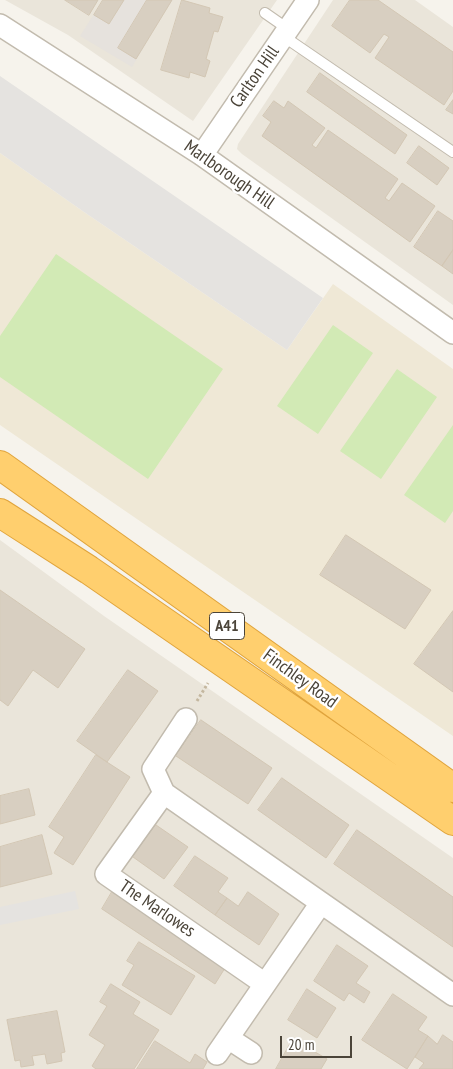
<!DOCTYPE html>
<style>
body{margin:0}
#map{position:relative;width:453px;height:1069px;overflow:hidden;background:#f6f3ec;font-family:"PT Sans Narrow",sans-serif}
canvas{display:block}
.scale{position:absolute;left:280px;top:1036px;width:72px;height:22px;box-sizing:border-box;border:2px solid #4b4439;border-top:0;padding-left:6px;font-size:15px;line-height:18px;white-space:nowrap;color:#4b4439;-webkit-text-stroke:4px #fff;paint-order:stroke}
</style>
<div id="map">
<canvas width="453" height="1069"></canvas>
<div class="scale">20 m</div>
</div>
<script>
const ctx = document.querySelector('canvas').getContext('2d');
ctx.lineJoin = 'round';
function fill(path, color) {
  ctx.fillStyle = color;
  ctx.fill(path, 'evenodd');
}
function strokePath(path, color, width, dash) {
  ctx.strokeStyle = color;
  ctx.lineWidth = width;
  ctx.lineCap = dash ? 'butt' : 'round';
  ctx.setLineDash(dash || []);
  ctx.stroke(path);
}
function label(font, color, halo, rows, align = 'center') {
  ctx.font = font + ' "PT Sans Narrow",sans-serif';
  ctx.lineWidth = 5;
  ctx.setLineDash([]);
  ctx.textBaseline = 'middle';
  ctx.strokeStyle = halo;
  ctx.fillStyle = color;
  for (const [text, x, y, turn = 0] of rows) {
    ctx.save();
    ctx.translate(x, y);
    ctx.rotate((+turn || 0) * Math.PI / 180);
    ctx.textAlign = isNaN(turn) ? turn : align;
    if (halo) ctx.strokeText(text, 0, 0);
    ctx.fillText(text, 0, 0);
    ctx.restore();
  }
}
fill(new Path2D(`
 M5 0H277L193 121 68 35Z
 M333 0H415L453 27V305L242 154 237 149 238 144Z
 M0 540 104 616 453 858V1069H0Z`), '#eae5da');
fill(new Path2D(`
 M103 0H172L132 67 80 36Z`), '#e6e2dd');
fill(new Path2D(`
 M0 153 84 212 287 350 333 284 453 369V736L0 425Z`), '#efe8d6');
fill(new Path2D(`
 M56 254 223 369 148 479 0 377V336Z
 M333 325 373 353 318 434 277 406Z
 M397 369 437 397 381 479 340 451Z
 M453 425V511L445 523 404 495Z`), '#d2eab5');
fill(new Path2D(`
 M0 76 323 298 287 350 84 212 0 153Z
 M75 891 79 909 0 925V907Z`), '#e5e3e0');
const building = new Path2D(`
 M65 0H98L89 15Z
 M103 0H124L109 24 94 15Z
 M147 0H172L136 59 118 48Z
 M182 0 210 8 209 13 223 17 218 32 214 31 206 59 210 61 205 77 190 72 189 78 161 70Z
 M350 0H378L453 52V91L444 105 375 58 389 37 384 34 370 53 332 26Z
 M320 73 407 135 395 154 307 92Z
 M453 100V114L446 110Z
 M274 101 284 108 288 101 325 128 312 145 316 148 328 130 398 179 385 198 389 201 402 183 435 206 410 242 262 136 271 122 263 116Z
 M419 146 449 168 437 185 407 163Z
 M438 211 453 221V250L442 266 414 247Z
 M453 250V274L442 266Z
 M346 535 431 590 405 629 320 575Z
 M0 590 85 649 58 688 33 670 8 706 0 700Z
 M453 611V692L414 664Z
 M128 670 158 691 107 762 77 741Z
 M201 720 272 768 248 804 176 756Z
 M96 755 130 777 73 865 54 853 64 837 49 827Z
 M282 778 349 825 326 858 258 810Z
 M29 789 35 815 0 824V796Z
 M156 825 188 847 164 879 133 857Z
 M357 830 453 897V947L334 864Z
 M42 835 52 874 0 887V847Z
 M195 856 228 878 218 892 227 898 215 915 174 886Z
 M112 892 225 968 215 984 102 909Z
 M248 892 279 914 259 945 215 915 227 898 238 906Z
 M139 942 195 976 171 1015 122 985 134 965 127 961Z
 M337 945 368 966 356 983 370 992 364 1003 349 993 344 1001 314 981Z
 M111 984 140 1002 133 1014 159 1030 134 1069H96L92 1066 105 1045 89 1035 107 1006 100 1002Z
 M307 989 336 1008 317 1038 288 1020Z
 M393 994 427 1017 418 1030 428 1036 407 1069 362 1040Z
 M57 1011 65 1052 61 1053 62 1061 47 1064 45 1054 32 1056 34 1065 21 1067 20 1060 15 1061 7 1020Z
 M443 1035 453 1042V1069H419L424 1063 415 1057 428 1036 437 1044Z
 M293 1039 327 1059 321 1069H276Z
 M155 1041 190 1063 195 1054 207 1062 203 1069H137Z`);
fill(building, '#d8cfc1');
strokePath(building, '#d3c7b4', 1);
const lane = new Path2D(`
 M265 13 288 29
 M283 36 453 152`);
const street = new Path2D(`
 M0 25 202 155 453 333
 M202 155 308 0
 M186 719 153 769 164 793 106 874 265 984
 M164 793 453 995
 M228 1038 251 1053
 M217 1054 321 903`);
const highway = new Path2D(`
 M0 465 453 788
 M0 513 89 570 453 821`);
strokePath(lane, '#c2bbae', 12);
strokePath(street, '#c2bbae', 24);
strokePath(highway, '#e0a43c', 30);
strokePath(new Path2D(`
 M197 701 208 683`), '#c4b79f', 3, [2.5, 2.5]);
strokePath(lane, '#fff', 10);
strokePath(street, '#fff', 21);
strokePath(highway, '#ffcf6e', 28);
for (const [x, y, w] of [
 [227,626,35]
]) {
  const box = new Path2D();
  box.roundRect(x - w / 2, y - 13.5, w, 27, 4);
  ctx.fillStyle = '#fff';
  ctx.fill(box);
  strokePath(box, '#4b4439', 1);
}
label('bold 16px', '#4b4439', null, [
 ["A41",227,626]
]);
label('18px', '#4b4439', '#fff', [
 ["Carlton Hill",255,77,-55],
 ["Marlborough Hill",229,175,35],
 ["Finchley Road",300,679,36],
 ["The Marlowes",157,909,34]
]);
</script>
